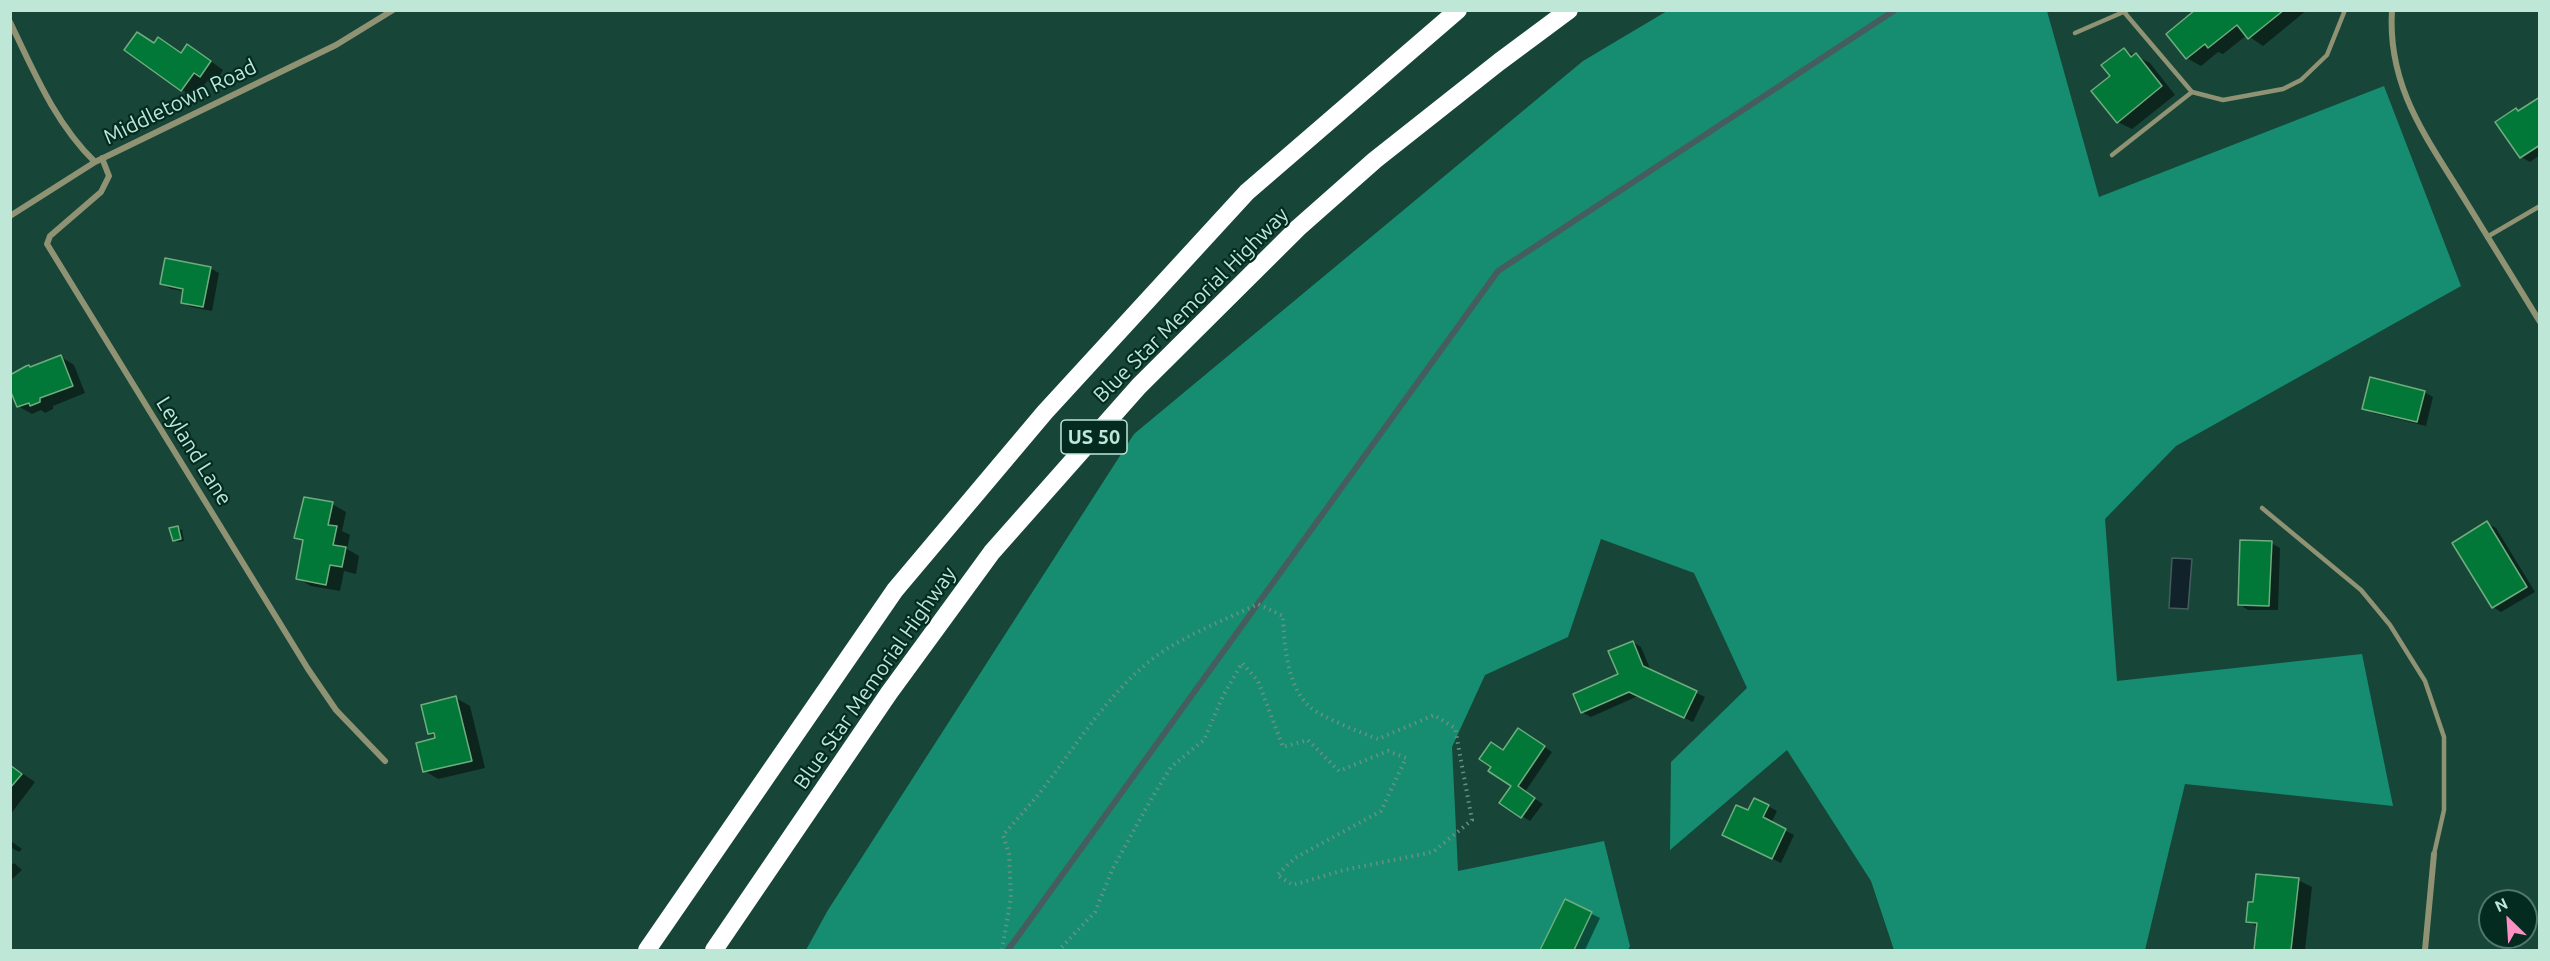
<!DOCTYPE html>
<style>
body{margin:0}
#map{position:relative;width:2550px;height:961px;overflow:hidden;background:#174638;font-family:Ubuntu,sans-serif}
canvas{display:block}
.frame{position:absolute;inset:0;border:12px solid #bee7d8;pointer-events:none}
.north{position:absolute;left:2478px;top:889px;width:60px;height:60px;box-sizing:border-box;background:#042b20;border:2px solid #4e766a;border-radius:50%;rotate:335deg;font-size:16px;font-weight:700;line-height:24px;text-align:center;color:#bee7d8}
.north::after{content:'';display:block;margin:auto;width:21px;height:27px;background:#fc8fc3;clip-path:polygon(50% 0,100% 100%,50% 72%,0 100%)}
</style>
<div id="map">
<canvas width="2550" height="961"></canvas>
<div class="frame"></div>
<div class="north">N</div>
</div>
<script>
const ctx = document.querySelector('canvas').getContext('2d');
ctx.lineJoin = 'round';
function fill(path, color) {
  ctx.fillStyle = color;
  ctx.fill(path, 'evenodd');
}
function strokePath(path, color, width, dash) {
  ctx.strokeStyle = color;
  ctx.lineWidth = width;
  ctx.lineCap = dash ? 'butt' : 'round';
  ctx.setLineDash(dash || []);
  ctx.stroke(path);
}
function label(font, color, halo, rows, align = 'center') {
  ctx.font = font + ' Ubuntu,sans-serif';
  ctx.lineWidth = 4.5;
  ctx.setLineDash([]);
  ctx.textBaseline = 'middle';
  ctx.strokeStyle = halo;
  ctx.fillStyle = color;
  for (const [text, x, y, turn = 0] of rows) {
    ctx.save();
    ctx.translate(x, y);
    ctx.rotate((+turn || 0) * Math.PI / 180);
    ctx.textAlign = isNaN(turn) ? turn : align;
    if (halo) ctx.strokeText(text, 0, 0);
    ctx.fillText(text, 0, 0);
    ctx.restore();
  }
}
fill(new Path2D(`
 M1667 11H2047L2099 197 2384 86 2461 286 2176 446 2105 519 2117 681 2362 654 2393 806 2185 784 2145 950H1894L1871 881 1787 750 1670 850 1671 762 1747 688 1694 573 1601 539 1568 637 1485 675 1452 747 1458 871 1604 841 1630 946 1628 950H806L828 910 1134 434 1583 61Z`), '#168d70');
const water = new Path2D(`
 M2172 558 2192 559 2188 609 2169 608Z`);
fill(water, '#11222a');
strokePath(water, '#455d5e', 1.5);
fill(new Path2D(`
 M2198 10H2307L2263 46 2247 35 2223 54 2218 52 2201 66 2187 58Z
 M159 39 182 54H201L223 70 214 84 208 80 195 97 182 90 155 44Z
 M2124 50 2150 63 2175 95 2132 129 2118 122 2112 76Z
 M2540 99V155L2530 162 2521 157 2520 112Z
 M210 268 219 273 212 311 191 307 182 302 184 291 171 289 162 284Z
 M61 357 74 365 85 393 53 406V409L45 413 41 410 32 414 18 406 32 368Z
 M2424 392 2433 397 2426 426 2373 413 2364 408Z
 M332 504 346 512 342 531 350 535 347 549 359 556 356 574 344 571 340 591 311 586 297 578 304 542 296 537Z
 M2487 523 2496 528 2535 592 2501 612 2493 607Z
 M178 528 182 530 184 541 178 542 174 540Z
 M2271 543 2280 548 2278 610H2248L2239 604Z
 M1633 642 1641 647 1651 671 1705 697 1693 722 1638 696 1591 717 1582 712 1620 675Z
 M456 698 470 706 485 768 438 779 425 771 437 739 430 733Z
 M1527 735 1552 752 1525 792 1543 804 1530 821 1522 816 1503 752Z
 M10 765 35 782 10 815Z
 M1768 806 1777 811 1771 823 1794 835 1781 863 1732 839 1748 812Z
 M12 842 22 849 19 852 10 847Z
 M14 863 22 870 10 881V866Z
 M2298 880 2312 887 2305 950H2256L2258 927 2248 921 2254 904Z
 M1565 901 1600 918 1585 950H1542Z`), '#0007');
strokePath(new Path2D(`
 M1008 950 1498 271 1895 10`), '#455d5e', 6);
const building = new Path2D(`
 M2195 10H2284L2248 39 2237 25 2208 48 2205 44 2186 59 2166 34Z
 M137 32 154 43 158 37 181 53 187 44 211 61 200 77 194 73 181 91 124 50Z
 M2124 48 2131 57 2136 53 2162 86 2117 123 2091 91 2110 76 2101 65Z
 M2540 97V145L2520 158 2495 122 2516 108 2518 111Z
 M165 258 211 267 203 307 181 303 183 289 160 284Z
 M61 355 73 386 40 398V402L30 406 29 403 17 407 10 390V375L26 366 29 365 30 367Z
 M2370 377 2425 391 2417 422 2362 409Z
 M304 497 333 502 328 525 337 526 333 545 346 547 342 567 330 565 326 585 296 579 303 540 294 538Z
 M2487 521 2527 587 2492 608 2452 543Z
 M178 526 181 539 173 541 169 528Z
 M2240 540 2272 541 2269 606 2238 605Z
 M1633 641 1643 666 1697 691 1684 718 1629 692 1581 713 1573 694 1618 674 1608 651Z
 M456 696 472 761 423 772 416 743 435 738 434 733 428 734 421 705Z
 M1518 728 1545 746 1518 786 1535 798 1521 818 1499 803 1511 786 1488 771 1491 767 1479 759 1491 742 1503 750Z
 M10 765 22 774 10 788Z
 M1754 798 1769 805 1763 817 1786 829 1772 859 1722 835 1736 805 1748 810Z
 M2256 874 2299 878 2291 950H2254L2257 923 2246 922 2248 902H2253Z
 M1565 899 1592 912 1574 950H1540Z`);
fill(building, '#017738');
strokePath(building, '#6fad7e', 1.5);
strokePath(new Path2D(`
 M1002 950 1011 897 1009 854 1003 835C1017 819 1032 803 1045 786 1076 745 1105 699 1145 665 1176 638 1221 622 1258 604L1283 616C1284 644 1287 687 1310 707 1321 717 1364 734 1378 739L1434 715 1455 728 1472 820 1433 852 1344 870 1293 885 1277 875 1295 858 1381 811 1406 758 1388 751 1339 771 1308 740 1283 747 1258 681 1242 663 1223 696 1204 740 1171 767 1150 801 1113 868 1095 912 1059 950`), '#669283', 4, [1.5, 4.5]);
strokePath(new Path2D(`
 M2124 12 2192 92 2223 100 2283 89 2301 80 2327 55 2345 10
 M2075 33 2128 10
 M2112 155 2192 92
 M2487 237 2540 206
 M2262 508 2361 590 2390 625 2425 681 2444 737V810L2434 854`), '#909274', 4.5);
strokePath(new Path2D(`
 M2392 10C2387 87 2427 138 2465 200 2490 241 2515 281 2540 322
 M10 22C34 72 55 123 95 162
 M102 158 109 176 101 192 50 236 47 244 308 669 336 710 385 761
 M10 216 95 162 336 45 393 10
 M2425 950 2434 854`), '#909274', 6);
strokePath(new Path2D(`
 M647 950 895 590 1045 412 1247 192 1458 10
 M714 950 889 693 992 552 1139 386 1298 228 1375 160 1499 62 1569 10`), '#fff', 18);
for (const [x, y, w] of [
 [1094,437,66]
]) {
  const box = new Path2D();
  box.roundRect(x - w / 2, y - 17, w, 34, 4.5);
  ctx.fillStyle = '#042b20';
  ctx.fill(box);
  strokePath(box, '#bee7d8', 1.5);
}
label('bold 20px', '#bee7d8', null, [
 ["US 50",1094,437]
]);
label('21px', '#bee7d8', '#042b20', [
 ["Middletown Road",180,102,-26],
 ["Blue Star Memorial Highway",1191,305,-45],
 ["Leyland Lane",194,451,58],
 ["Blue Star Memorial Highway",875,678,-55]
]);
</script>
